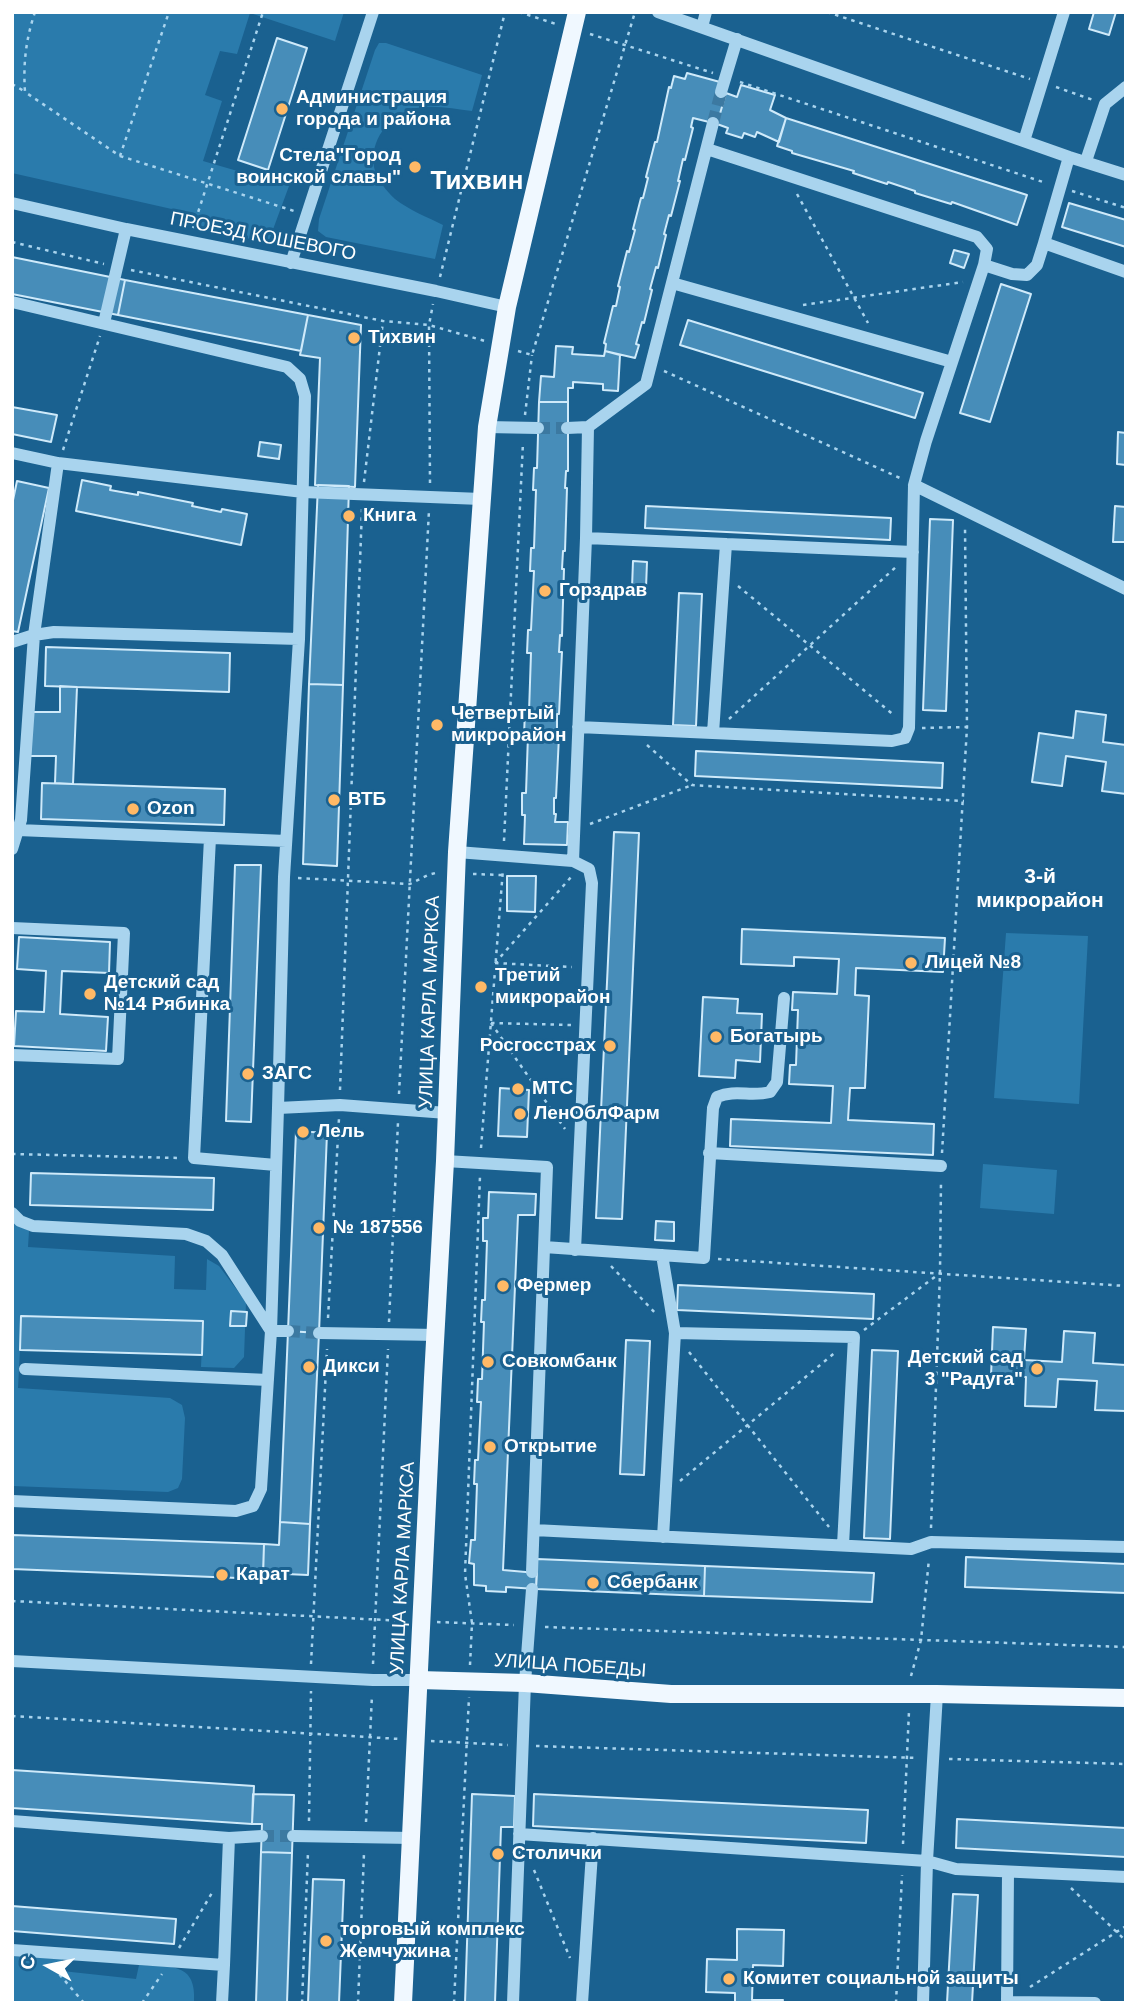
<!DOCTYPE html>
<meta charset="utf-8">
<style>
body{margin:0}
#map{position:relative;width:1138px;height:2015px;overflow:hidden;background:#1a6190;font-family:Helvetica,sans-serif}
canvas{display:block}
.frame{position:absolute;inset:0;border:14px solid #fff;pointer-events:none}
.north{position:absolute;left:14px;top:1931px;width:70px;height:70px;-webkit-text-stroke:5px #1a6190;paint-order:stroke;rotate:279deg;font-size:19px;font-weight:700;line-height:28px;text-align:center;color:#fff}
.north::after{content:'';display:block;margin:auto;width:24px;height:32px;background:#fff;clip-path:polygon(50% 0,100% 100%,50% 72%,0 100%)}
</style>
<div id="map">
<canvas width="1138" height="2015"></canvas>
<div class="frame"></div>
<div class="north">С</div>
</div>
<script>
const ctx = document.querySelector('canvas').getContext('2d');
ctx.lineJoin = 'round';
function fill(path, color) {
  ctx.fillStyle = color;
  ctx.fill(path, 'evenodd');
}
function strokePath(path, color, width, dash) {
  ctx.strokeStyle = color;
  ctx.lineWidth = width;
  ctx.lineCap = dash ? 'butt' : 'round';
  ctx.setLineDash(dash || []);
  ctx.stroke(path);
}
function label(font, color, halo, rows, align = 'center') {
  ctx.font = font + ' Helvetica,sans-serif';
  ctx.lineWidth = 6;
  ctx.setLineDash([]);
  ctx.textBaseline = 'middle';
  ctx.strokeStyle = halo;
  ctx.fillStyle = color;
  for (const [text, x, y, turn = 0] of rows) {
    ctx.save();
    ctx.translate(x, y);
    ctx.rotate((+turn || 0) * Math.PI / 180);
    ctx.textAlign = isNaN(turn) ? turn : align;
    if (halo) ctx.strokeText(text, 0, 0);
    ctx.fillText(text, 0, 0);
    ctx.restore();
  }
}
fill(new Path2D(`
 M12 12H344L335 41 250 13 237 54 220 51 205 95 222 101 203 161 289 186 268 243 194 226 185 212 12 173Z
 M379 43H386L482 75 472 111C453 109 432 104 412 109 389 116 369 141 374 167 376 178 387 192 395 199 409 210 427 217 443 225L435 259 326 237 318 231 319 219 375 50Z
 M1006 933 1088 936 1079 1104 994 1098Z
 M983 1164 1057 1170 1054 1214 980 1208Z
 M12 1221 29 1231 28 1247 175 1256 174 1289 206 1290 207 1259 219 1266 246 1302 244 1357 234 1368 201 1367 203 1321 20 1350 18 1388 170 1398 182 1405 185 1418 182 1479 178 1488 168 1492 12 1486Z
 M12 1956 62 1959V1971L136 1979 139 1965C171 1967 197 1962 194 2003H12Z`), '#2a7bac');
const building = new Path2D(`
 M1094 12H1116L1109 35 1089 29Z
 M277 38 307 48 268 170 238 160Z
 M687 73 720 82 726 93 717 124 693 118 691 127 693 128 685 160 683 159 678 181H680L671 216 669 215 664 234 666 235 658 268 656 267 650 289 652 290 644 323 642 322 636 344 639 345 635 358 605 351 606 344 604 343 613 306H616L620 287 618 286 627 251 629 252 635 230 633 229 641 198H643L648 178 646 177 655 142H657L669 87 671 88 674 76 685 79Z
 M741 85 775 95 770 110 786 118 779 142 757 132 755 137 744 133 742 138 726 133 728 128 717 124 726 93 737 97Z
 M786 118 1027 195 1017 225 952 202 951 204 915 193V191L888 182 887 184 853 173 854 171 792 153V151L777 146Z
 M1069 203 1126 220V247L1062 227Z
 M954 250 969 254 964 268 950 263Z
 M12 257 125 280 118 315 12 294Z
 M125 280 308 315 301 351 118 315Z
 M1001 284 1031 294 990 422 960 413Z
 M308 315 361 325 355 487 315 485 320 358 300 355Z
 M688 320 923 393 915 418 680 345Z
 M556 346 573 347 572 354 604 356 605 351 620 355 618 391 603 390V384L573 382V388H568V402H539L541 376 554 377Z
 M539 402H568V471H566L565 488H567L565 551H563L562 569H564L562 636 560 635 559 652H562L559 714H557V736H559L556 798H554V814H556L555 822H568L567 845 524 844 525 815H522V793H526L528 735H524L525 711 529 712 531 653H527L528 630H531L534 571H530L531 548H534L536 490H533L534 468H537Z
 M12 407 57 415 51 442 12 434Z
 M1118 432 1126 433V465L1117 464Z
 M260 442 281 445 279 459 258 456Z
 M82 480 111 486 110 490 138 495V492L193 503 192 506 221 512 222 509 247 514 241 545 76 511Z
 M17 481 49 488 18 632 12 631V505Z
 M318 485 349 486 343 685 309 684Z
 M646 506 891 518 890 540 645 528Z
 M1115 506 1126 507V542H1113Z
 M930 519 953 520 946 711 923 710Z
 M633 561 647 562 646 588H632Z
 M679 593 702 594 696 726 673 725Z
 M46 647 230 653 229 692 45 686Z
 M309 684 343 685 337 866 303 864Z
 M60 686 77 687 73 784 55 783 56 756H30L32 712H60Z
 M1076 711 1106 715 1103 742 1126 745V794L1102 791 1106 762 1066 756 1062 786 1032 782 1039 733 1073 738Z
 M696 751 943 763 942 788 695 776Z
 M42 783 225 789 224 825 41 819Z
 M614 832 639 833 622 1219 596 1218Z
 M235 865H261L251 1122 226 1121Z
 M507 876H536L535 912 507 911Z
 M742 929 945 938 943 972 856 968 855 995 869 996 865 1088H850L848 1120 934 1124 933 1155 730 1146 731 1119 831 1123 833 1086 789 1084 790 1065H796L798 1010H792L793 992 837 994 839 959 794 957V966L741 964Z
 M19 937 110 942 109 973 62 971 60 1014 108 1017 106 1051 14 1046 16 1011 44 1012 46 971 17 969Z
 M703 997 738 999 737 1013 762 1014 760 1062 736 1060 735 1078 699 1076Z
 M500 1088 529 1090 527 1137 498 1136Z
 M296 1131 327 1133 319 1333 288 1331Z
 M31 1173 214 1178 213 1210 30 1205Z
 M489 1192 536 1194 535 1215H518L503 1570 537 1573 536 1589 506 1587V1592L486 1591V1586L474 1585V1564L469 1563 471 1540H475L477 1484H474L475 1460H478L481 1402H477L478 1379H482L484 1322H481L482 1300H485L487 1241H483V1218H488Z
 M656 1221 674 1222V1241L655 1240Z
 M678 1285 874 1294 873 1319 677 1310Z
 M231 1311 247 1312 246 1326H230Z
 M21 1316 203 1321 202 1355 20 1350Z
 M993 1327 1026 1329 1024 1360 1062 1362 1064 1331 1095 1333 1093 1363 1126 1365V1411L1095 1410 1097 1381 1058 1379 1056 1407 1025 1406 1026 1377 991 1376Z
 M288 1331 319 1333 310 1524 280 1522Z
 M626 1340 650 1341 644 1475 620 1474Z
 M872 1350 898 1351 890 1539 864 1538Z
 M280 1522 310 1524 308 1575 263 1573 264 1544 279 1545Z
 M12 1535 264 1544 263 1579 12 1569Z
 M966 1557 1126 1564V1593L965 1587Z
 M537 1559 705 1566 704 1596 536 1589Z
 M705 1566 874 1573 872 1602 704 1596Z
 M12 1770 254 1786 252 1824 12 1808Z
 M253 1794 294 1795 292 1853 261 1852 262 1824H252Z
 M472 1794 515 1796 514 1827H501L495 2003H465Z
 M534 1794 868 1810 866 1843 533 1826Z
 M957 1819 1126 1828V1857L956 1848Z
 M261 1852 292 1853 287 2003H256Z
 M313 1879 344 1880 339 2003H308Z
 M953 1894 978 1895 972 2003H947Z
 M12 1906 176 1919 174 1944 12 1931Z
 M737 1929 784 1930 783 1966 753 1965 752 2000H783L782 2003H735V1993L706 1992 707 1959 737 1960Z`);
fill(building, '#478db9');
strokePath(building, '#cfeafa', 2);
strokePath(new Path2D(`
 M713 123 721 92
 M538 428H567
 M288 1331 319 1333
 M262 1836H293`), '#3c79a1', 12, [12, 6]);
strokePath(new Path2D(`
 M35 12C26 39 23 63 25 92L120 156 169 12
 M519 12 556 24
 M827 12 1030 79
 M590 34 713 73
 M740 82 1046 183
 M12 84 24 91
 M1056 87 1093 100
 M120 156 294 211
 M1072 191 1126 208
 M797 194 868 323
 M193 228 263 12
 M12 242 104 264
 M131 270 383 321 429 325 485 341
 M440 277 505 12
 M803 305 963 282
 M518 351 532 355 635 12
 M664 371 900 478
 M525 415 532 355
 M63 450 100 336
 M364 482 383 321
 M430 483 429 325 433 304
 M738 586 895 716
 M729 719 897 566
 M922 728 967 727
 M647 745 692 785 964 801
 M590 824 692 785
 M504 841 523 442
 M473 874 502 875
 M298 878 410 884 428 875 439 872
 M495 963 572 876
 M495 963 572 967
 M491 1023 565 1129
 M491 1023 572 1025
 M340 1090 362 509
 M399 1094 429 510
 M481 1148 503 869
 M942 1153 967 727 965 527
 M12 1154 180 1158
 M718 1259 1126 1286
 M611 1266 657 1315
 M328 1318 339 1118
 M389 1322 398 1122
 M864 1330 940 1273
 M689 1352 829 1527
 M680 1481 837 1351
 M931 1528 940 1273 941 1181
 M12 1601 405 1621
 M437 1622 514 1625
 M545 1627 1126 1647
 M311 1664 327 1349
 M373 1664 388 1349
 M470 1665 472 1623 465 1574 480 1176
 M911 1676 921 1640 929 1559
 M12 1716 400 1739
 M431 1741 508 1745
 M536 1746 918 1758
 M949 1759 1126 1764
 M309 1821 311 1691
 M366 1822 372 1695
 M903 1844 909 1711
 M534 1870 570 1958
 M1071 1888 1126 1941
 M179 1948 212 1893
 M54 1968 84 2003
 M1030 1987 1126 1926
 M142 2003 162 1974
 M302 2003 308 1852
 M358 2003 364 1853
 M454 2003 469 1697
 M896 2003 902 1875`), '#a9d4ee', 2.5, [3.5, 5]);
strokePath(new Path2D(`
 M658 12 1069 157 1126 175
 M702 27 706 12
 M721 92 737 39
 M1024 141 1064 12
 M707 149 977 237 987 249 984 265 1012 274 1027 275 1037 265 1044 243 1126 272
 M1086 161 1105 104 1126 87
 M12 203 126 229 436 291 507 307
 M1044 243 1069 157
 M291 263 373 12
 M672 283 952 362
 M12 302 287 367 300 379 305 396 299 639
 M104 323 126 229
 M487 427 538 428
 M567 428 588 427 646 384 713 123
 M12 453 58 463 303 492 481 499
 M914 485 1126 589
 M586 538 913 552
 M12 642 34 635 54 632 299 639 284 877 278 1108 340 1105 447 1113
 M578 727 892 741 905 738 909 728 914 485 926 441 984 265
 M713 733 726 544
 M18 830 286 841
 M210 838 194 1158 276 1165
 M12 849 21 820 34 635 58 463
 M457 852 573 861 589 869 592 883 575 1250
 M573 861 586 538 588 427
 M12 928 124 933 118 1059 12 1055
 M709 1153 941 1166
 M445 1161 547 1167 532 1572
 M12 1213 20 1221 33 1226 186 1234 206 1241 222 1255 271 1331H288
 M544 1247 704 1258 713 1108 717 1097C736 1089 750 1097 770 1092L777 1082 784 998
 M662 1255 675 1333
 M319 1333 437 1335
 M25 1369 268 1380
 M12 1501 236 1511 253 1506 261 1489 271 1331 278 1108
 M534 1530 911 1549 931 1542 1126 1547
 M663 1537 675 1333 854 1337 843 1545
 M12 1661 373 1680H419
 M12 1821 229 1838 262 1836
 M519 1834 927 1861 956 1869 1126 1877
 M293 1836 412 1838
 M1008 1872 1007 2002 1095 2003
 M12 1950 224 1965 222 2003
 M224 1965 229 1838
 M513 2003 525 1683 532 1589
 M582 2003 593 1838
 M923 2003 927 1861 937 1694`), '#a9d4ee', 12);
strokePath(new Path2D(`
 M419 1680 525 1683 671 1694H937L1126 1698
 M403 2003 433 1378 445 1161 457 852 487 427 507 307 577 12`), '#f0f8ff', 18);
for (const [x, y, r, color] of [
 [282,109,7,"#ffb966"],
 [415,167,7,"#ffb966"],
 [354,338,7,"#ffb966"],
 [349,516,7,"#ffb966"],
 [545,591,7,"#ffb966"],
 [437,725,7,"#ffb966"],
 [334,800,7,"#ffb966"],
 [133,809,7,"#ffb966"],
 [911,963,7,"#ffb966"],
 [481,987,7,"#ffb966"],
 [90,994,7,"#ffb966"],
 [716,1037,7,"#ffb966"],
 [610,1046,7,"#ffb966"],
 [248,1074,7,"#ffb966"],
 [518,1089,7,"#ffb966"],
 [520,1114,7,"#ffb966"],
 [303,1132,7,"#ffb966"],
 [319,1228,7,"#ffb966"],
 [503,1286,7,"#ffb966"],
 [488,1362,7,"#ffb966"],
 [309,1367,7,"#ffb966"],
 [1037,1369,7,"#ffb966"],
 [490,1447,7,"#ffb966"],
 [222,1575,7,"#ffb966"],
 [593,1583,7,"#ffb966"],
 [498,1854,7,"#ffb966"],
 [326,1941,7,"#ffb966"],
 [729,1979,7,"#ffb966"]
]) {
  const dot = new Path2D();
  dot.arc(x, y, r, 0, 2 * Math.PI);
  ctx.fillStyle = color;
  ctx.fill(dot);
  strokePath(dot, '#1a6190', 2.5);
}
label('bold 19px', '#fff', '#1a6190', [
 ["Администрация",296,98],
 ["города и района",296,120],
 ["Стела\"Город",401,156,"right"],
 ["воинской славы\"",401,178,"right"],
 ["Тихвин",368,338],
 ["Книга",363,516],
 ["Горздрав",559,591],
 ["Четвертый",451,714],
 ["микрорайон",451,736],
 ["ВТБ",348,800],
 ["Ozon",147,809],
 ["Лицей №8",925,963],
 ["Третий",495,976],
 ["микрорайон",495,998],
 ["Детский сад",104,983],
 ["№14 Рябинка",104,1005],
 ["Богатырь",730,1037],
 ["Росгосстрах",596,1046,"right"],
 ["ЗАГС",262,1074],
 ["МТС",532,1089],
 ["ЛенОблФарм",534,1114],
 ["Лель",317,1132],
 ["№ 187556",333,1228],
 ["Фермер",517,1286],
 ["Детский сад",1023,1358,"right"],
 ["3 \"Радуга\"",1023,1380,"right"],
 ["Совкомбанк",502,1362],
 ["Дикси",323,1367],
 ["Открытие",504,1447],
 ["Карат",236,1575],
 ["Сбербанк",607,1583],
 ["Столички",512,1854],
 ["торговый комплекс",340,1930],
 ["Жемчужина",340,1952],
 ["Комитет социальной защиты",743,1979]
], 'left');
label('19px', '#fff', '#1a6190', [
 ["ПРОЕЗД КОШЕВОГО",263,237,11],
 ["УЛИЦА КАРЛА МАРКСА",430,1002,-88],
 ["УЛИЦА КАРЛА МАРКСА",403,1568,-87],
 ["УЛИЦА ПОБЕДЫ",570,1666,4]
]);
label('bold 21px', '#fff', '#1a6190', [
 ["3-й",1040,877],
 ["микрорайон",1040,901]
]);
label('bold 26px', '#fff', '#1a6190', [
 ["Тихвин",477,182]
]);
</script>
